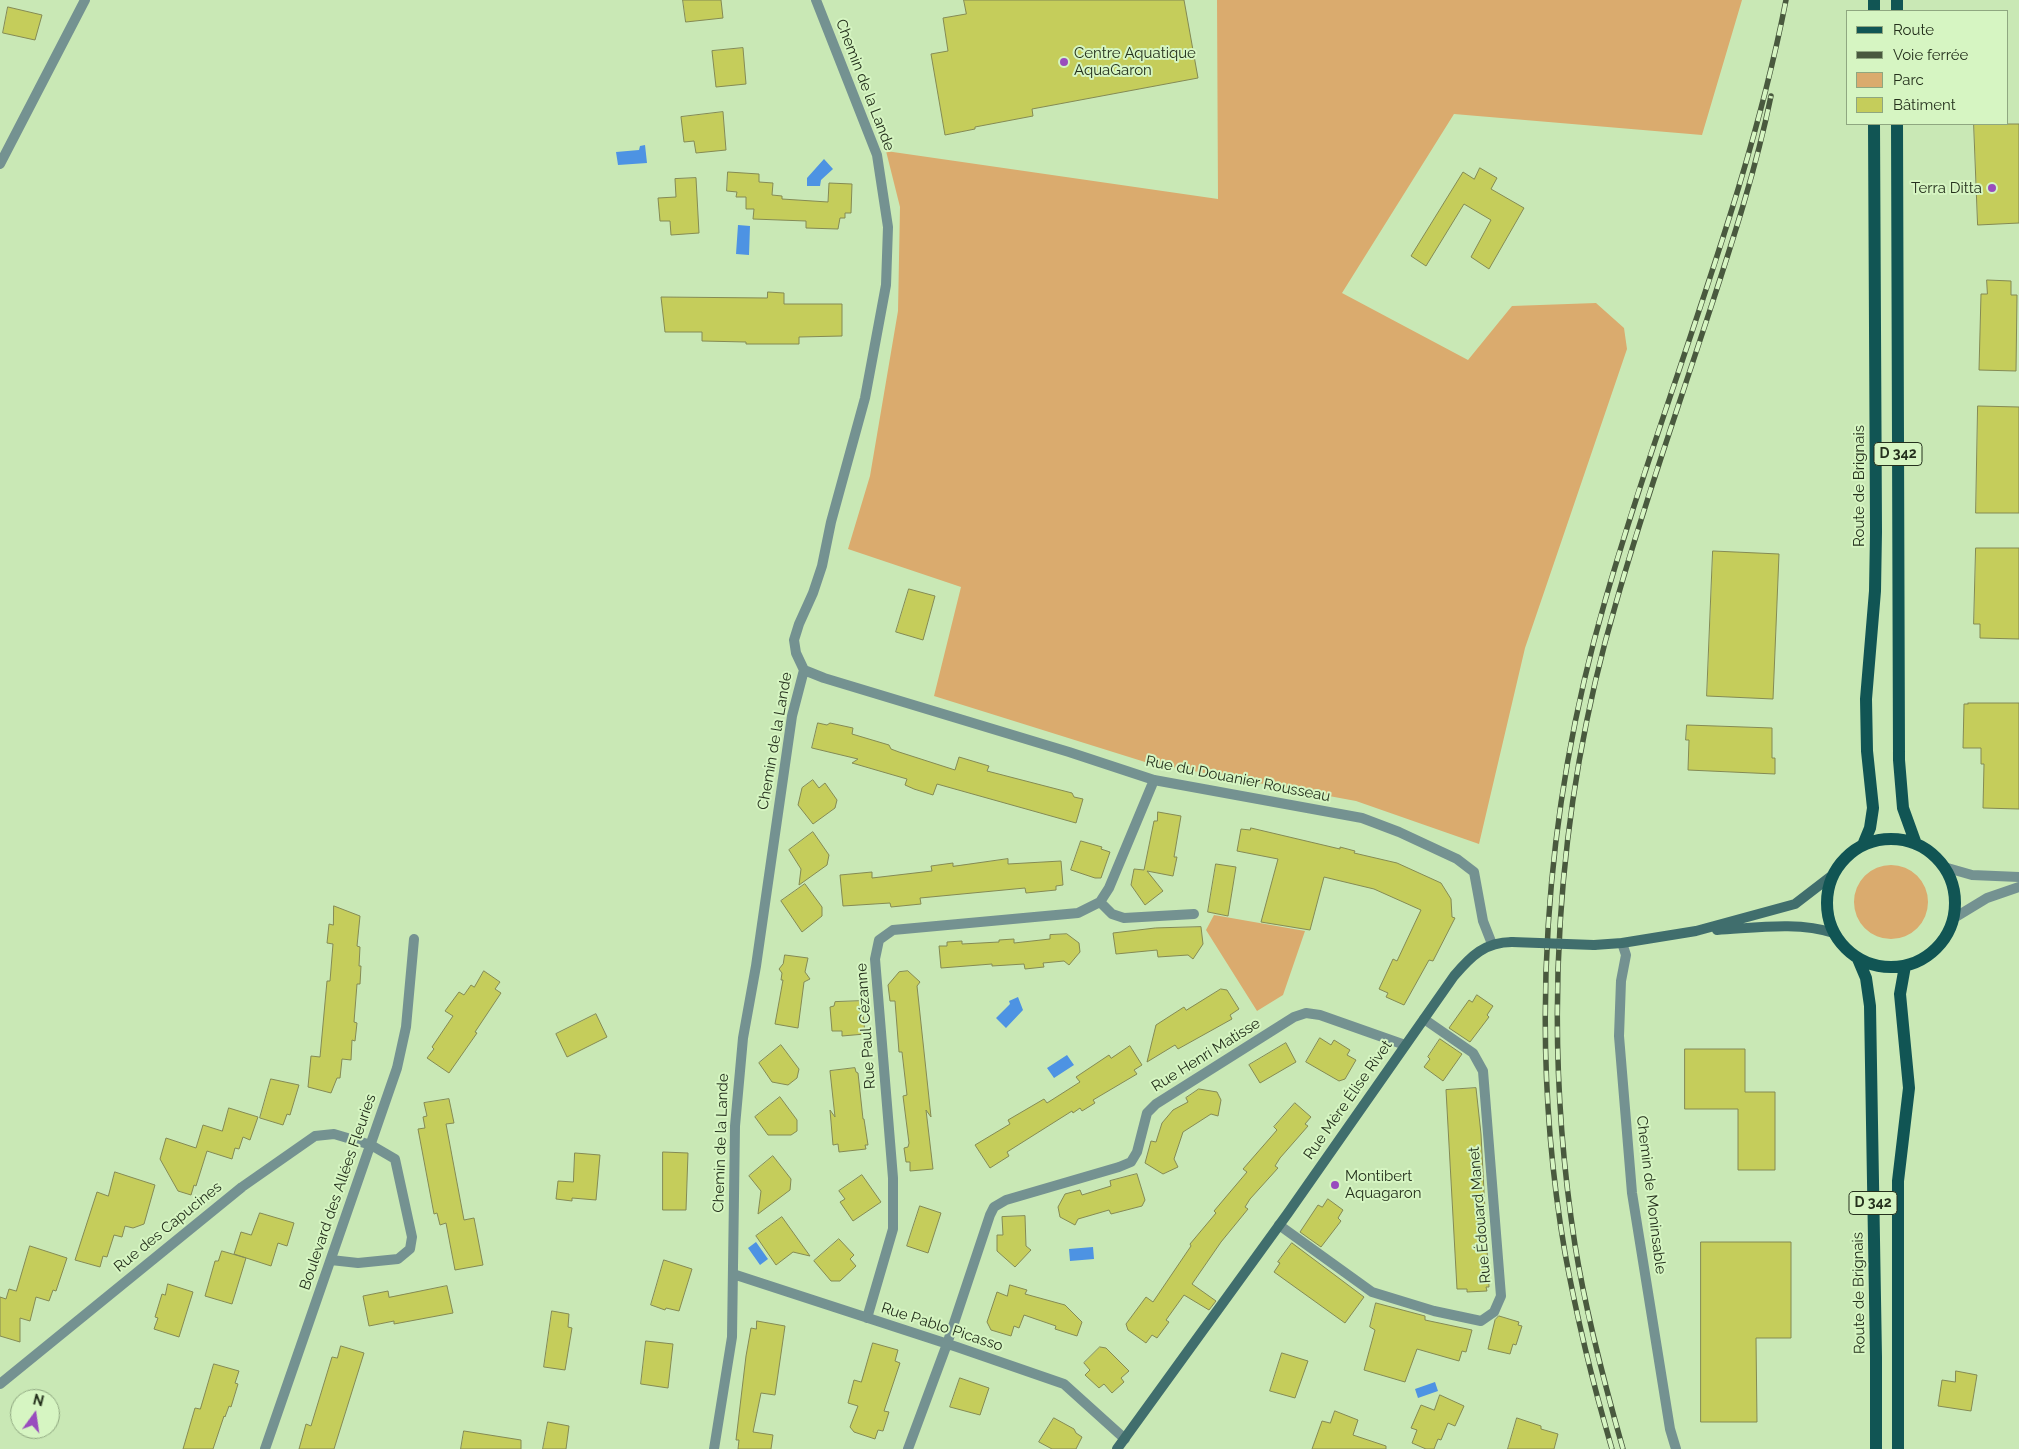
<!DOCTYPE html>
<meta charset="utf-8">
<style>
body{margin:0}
#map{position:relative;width:2019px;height:1449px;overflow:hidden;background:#c9e8b5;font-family:Raleway,sans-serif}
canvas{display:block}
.legend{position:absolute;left:1846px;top:10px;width:162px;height:115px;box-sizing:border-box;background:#d6f5c2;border:1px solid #8fa780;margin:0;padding:6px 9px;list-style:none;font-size:15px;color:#25311d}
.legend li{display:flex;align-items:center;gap:10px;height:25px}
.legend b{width:25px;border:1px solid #8fa780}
.north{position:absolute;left:10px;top:1389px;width:50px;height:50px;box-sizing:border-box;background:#d6f5c2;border:1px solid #8fa780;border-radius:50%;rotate:14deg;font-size:14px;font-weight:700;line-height:20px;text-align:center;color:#25311d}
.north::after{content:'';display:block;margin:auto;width:18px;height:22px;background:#994cbe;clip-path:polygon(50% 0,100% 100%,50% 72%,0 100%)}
</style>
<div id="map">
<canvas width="2019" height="1449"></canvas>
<ul class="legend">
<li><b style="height:6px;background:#115554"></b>Route</li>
<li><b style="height:6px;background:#49593e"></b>Voie ferrée</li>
<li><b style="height:14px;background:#daab6e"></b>Parc</li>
<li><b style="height:14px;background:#c5cd5b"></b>Bâtiment</li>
</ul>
<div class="north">N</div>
</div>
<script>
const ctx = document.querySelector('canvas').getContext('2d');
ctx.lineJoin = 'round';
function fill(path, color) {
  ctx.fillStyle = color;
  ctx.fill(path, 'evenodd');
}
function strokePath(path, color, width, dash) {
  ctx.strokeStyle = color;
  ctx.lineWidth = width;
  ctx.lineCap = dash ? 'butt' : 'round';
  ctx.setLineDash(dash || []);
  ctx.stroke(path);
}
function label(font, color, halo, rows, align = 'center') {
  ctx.font = font + ' Raleway,sans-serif';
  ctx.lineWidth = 4;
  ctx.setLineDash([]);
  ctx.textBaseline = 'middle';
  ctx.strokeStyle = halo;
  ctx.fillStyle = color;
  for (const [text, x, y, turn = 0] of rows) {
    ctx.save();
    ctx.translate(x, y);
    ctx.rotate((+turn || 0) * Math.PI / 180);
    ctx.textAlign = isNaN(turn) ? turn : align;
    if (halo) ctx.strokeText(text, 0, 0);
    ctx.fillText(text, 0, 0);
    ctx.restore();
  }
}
fill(new Path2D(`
 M1217 0H1742L1702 135 1454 114 1342 293 1468 360 1512 306 1596 303 1624 328 1627 349 1525 648 1479 844 1356 801 1145 762 934 696 961 587 848 549 870 476 898 311 900 207 886 151 1218 199Z
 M1854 902a37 37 0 1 1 74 0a37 37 0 1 1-74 0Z
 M1214 915 1305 931 1283 995 1257 1011 1206 930Z`), '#daab6e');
fill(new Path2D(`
 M645 145 647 163 618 165 616 152 639 150 640 146Z
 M824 159 833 169 821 180 820 186H807V178Z
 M738 225 750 226 749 255 736 254Z
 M1018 997 1023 1010 1006 1028 996 1018 1010 1004 1009 1001Z
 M1067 1055 1074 1065 1054 1078 1047 1068Z
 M756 1242 768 1259 760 1265 748 1248Z
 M1093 1247 1094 1259 1070 1261 1069 1249Z
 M1435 1382 1438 1391 1418 1398 1415 1389Z`), '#4d93e3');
const building = new Path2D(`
 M683 0H721L723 18 686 22Z
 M964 0H1184L1198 78 1032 109 1033 116 975 127V129L945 135 931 54 948 51 943 18 966 14Z
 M8 7 42 15 35 40 3 33Z
 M743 48 746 84 716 87 712 51Z
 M723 112 726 150 696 153 694 141 684 142 681 117Z
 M1974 124H2019V223L1978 225Z
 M1480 168 1497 178 1491 189 1524 208 1489 269 1471 257 1491 220 1464 204 1426 266 1411 256 1463 172 1474 179Z
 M728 172 759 174V182L773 183 772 195 782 196V199L828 202 829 183 852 184 851 213H845V218H840L838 229 806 228V221L753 219 754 209H746V197H736L737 192 727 191Z
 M696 178 699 233 671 235 670 221H660L658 198 676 197 675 179Z
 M1987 280 2011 281V295H2017L2016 371 1979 370 1981 294H1987Z
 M768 292 784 293V304H842V336L799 337V344H746V342L702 341V332H665L661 297 767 298Z
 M1978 406 2019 407V513H1976Z
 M1976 548H2019V639L1980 638V624H1974Z
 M1713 551 1779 554 1773 699 1707 696Z
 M909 589 935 596 923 640 896 632Z
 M1968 703H2019V809L1983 808 1984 764H1981V748H1963L1964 704H1968Z
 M818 723 827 725 830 723 853 728 852 734 889 745 891 749 899 752 955 770 959 757 989 766 987 771 1072 793 1074 797 1083 799 1076 823 937 784 933 795 914 789 905 785 907 779 852 763 858 759 812 748Z
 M1687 725 1772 728V758H1775V774L1688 770 1689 740H1686Z
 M813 780 819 788 825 783 837 800 835 808 813 824 798 805 802 788Z
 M1158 812 1181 816 1174 857H1177L1173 876 1147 871 1163 891 1145 905 1131 885 1134 869 1144 870 1154 821H1157Z
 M1251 828 1340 849V847L1355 851 1354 853 1397 863 1441 883 1451 899 1452 917 1455 918 1433 961 1429 960 1404 1005 1386 997 1388 993 1379 989 1393 959 1397 961 1421 910 1374 889 1324 877 1310 930 1261 922 1278 859 1237 851 1241 829 1250 830Z
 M813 832 829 855 827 865 799 885 801 869 789 850Z
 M1081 841 1102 847 1101 849 1110 852 1101 878H1095L1071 870Z
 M1008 859V864L1061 861 1063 885 1056 886V890L1026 893 1025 888 920 898 921 904 891 907 890 903 843 906 840 875 872 872V878L932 871 931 866 953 863V866Z
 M1216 864 1236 867 1228 916 1208 912Z
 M805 884 822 907V916L802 932 781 901Z
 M334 906 360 916 357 946 360 947 359 966H361L360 984H357L354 1022 357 1023 355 1041 352 1040 351 1060 342 1059 340 1078H337L331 1093 308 1087 311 1056 320 1057 327 981H330L333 944 327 943 329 924 333 925Z
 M1201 927 1203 944 1193 959 1188 955 1158 957 1157 950 1116 954 1113 933 1155 928Z
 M1067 934 1079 943 1080 952 1069 965 1064 961 1043 963 1044 967 1025 969 1024 964 992 966V964L941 968 939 946H947V942L962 941V944L999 942V940L1014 939V943L1050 939V935Z
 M785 955 808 958 805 972 810 979 804 982 798 1028 775 1024 783 980H781L782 973 779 969 783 964Z
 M484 971 500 982 495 989 501 993 475 1032 477 1033 449 1073 427 1058 434 1049 432 1047 453 1016 445 1011 459 992 464 995 471 985 474 987Z
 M908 971 920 982 917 986 931 1117 926 1110 933 1169 910 1171V1162H906L904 1148 908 1147 909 1143 903 1096 907 1095 902 1052H899L895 1001H890L888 985 899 972Z
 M1221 989 1227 990 1239 1009 1230 1015 1232 1019 1178 1049 1175 1045 1147 1062 1156 1025 1184 1007 1186 1010Z
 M1477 995 1493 1006 1487 1015 1489 1017 1470 1042 1449 1028 1469 1000 1472 1002Z
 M862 1001 865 1034 842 1036V1031H832L830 1007 834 1006 835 1002Z
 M596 1014 607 1037 567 1057 556 1034Z
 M1320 1038 1331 1045 1334 1040 1350 1050 1347 1055 1356 1060 1345 1079 1339 1081 1306 1062Z
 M1440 1039 1462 1054 1443 1081 1424 1067 1430 1059 1428 1057Z
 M1286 1043 1296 1062 1260 1083 1249 1065Z
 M781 1045 799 1069 797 1078 788 1085 772 1082 759 1063Z
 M1130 1046 1142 1065 1134 1070 1137 1074 1093 1100 1095 1103 1082 1111 1080 1108 1073 1113 1072 1111 1007 1152 1009 1156 990 1168 975 1145 1010 1124 1008 1120 1044 1099 1047 1103 1080 1082 1076 1077 1109 1055 1111 1058Z
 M1685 1049H1745V1092H1775V1170H1738V1109H1685Z
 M855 1068 856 1072 858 1073 863 1119H864L868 1145H865L866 1149 839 1152 838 1144 833 1145 830 1110 835 1117 830 1071Z
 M271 1079 299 1085 290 1115 287 1114 283 1125 260 1118Z
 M1476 1088 1481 1134 1489 1287H1486L1487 1291 1467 1292V1289H1457L1446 1090Z
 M1199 1089 1217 1092 1221 1100 1218 1116 1211 1114 1183 1132 1174 1159 1178 1167 1163 1174 1145 1163 1151 1141 1156 1142 1162 1123 1173 1110 1188 1102 1186 1098Z
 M780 1097 797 1120V1131L791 1135H768L755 1117Z
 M449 1099 454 1123 446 1124 464 1220 474 1218 483 1265 455 1270 446 1223 440 1225 437 1213 434 1214 418 1129 425 1128 423 1117 427 1116 424 1103Z
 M1295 1103 1311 1117 1305 1124 1308 1126 1280 1158 1275 1166 1278 1168 1250 1199 1245 1207 1248 1209 1221 1242 1192 1284 1216 1301 1209 1310 1184 1295 1166 1320 1169 1322 1157 1338 1152 1335 1146 1343 1128 1330 1126 1324 1146 1297 1153 1302 1191 1246 1190 1244 1216 1213 1214 1211 1247 1172 1243 1169 1277 1130 1274 1127Z
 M229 1108 258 1117 250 1140 243 1137 239 1149 235 1148 232 1159 207 1151 196 1186 194 1185 191 1195 178 1191 160 1159 166 1138 196 1148 203 1125 222 1131Z
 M663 1152 688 1153 686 1210H663Z
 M575 1153 600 1155 596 1200 572 1198V1201L556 1199 558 1181 573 1182Z
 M773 1156 791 1179 790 1190 758 1214 761 1191 749 1176Z
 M115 1172 155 1185 144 1224 133 1228 125 1226 122 1237 114 1235 107 1257 103 1256 100 1267 75 1260 97 1192 108 1196Z
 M1137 1174 1145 1200 1142 1206 1111 1214 1109 1210 1078 1219 1075 1225 1060 1217 1058 1207 1065 1194 1080 1190 1082 1195 1111 1186 1110 1181Z
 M862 1175 881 1202 853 1221 840 1202 845 1199 839 1191Z
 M1328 1199 1343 1210 1338 1218 1341 1221 1321 1247 1300 1232 1318 1205 1322 1207Z
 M920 1206 941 1213 928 1253 907 1246Z
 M260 1213 294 1223 287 1246 278 1243 271 1266 234 1254 241 1232 251 1235Z
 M1025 1216 1026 1246 1031 1250 1015 1267 997 1251V1235H1003L1002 1217Z
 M782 1217 810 1256 793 1252 776 1265 756 1236Z
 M839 1239 854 1255 850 1259 856 1266 840 1281H831L814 1261Z
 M1701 1242H1791V1338H1756L1757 1422H1701Z
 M1292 1243 1364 1297 1345 1323 1274 1272 1280 1263 1278 1262Z
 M30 1246 67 1258 56 1291 53 1290 49 1301 36 1297 30 1321 20 1318V1342L0 1336V1297L6 1299 9 1289 16 1291Z
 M222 1251 246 1258 232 1304 205 1296 215 1261H218Z
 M664 1260 692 1269 679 1311 666 1308 665 1310 651 1305Z
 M168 1284 193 1292 179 1337 154 1329 158 1318 155 1317 162 1294 165 1295Z
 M1010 1285 1027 1290 1025 1294 1065 1305 1082 1322 1077 1336 1055 1329 1056 1326 1024 1315 1019 1328 1014 1326 1011 1336 991 1330 987 1322 997 1292 1007 1296Z
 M447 1286 453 1313 394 1324V1321L369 1326 363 1296 388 1291 389 1297Z
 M1376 1303 1425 1316V1320L1472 1330 1466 1352 1462 1351 1459 1361 1417 1349 1405 1382 1364 1370 1375 1330 1370 1327Z
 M552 1311 569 1314 568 1327 572 1328 565 1370 544 1367Z
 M1499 1316 1519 1322 1518 1325 1522 1326 1516 1345 1513 1344 1510 1354 1488 1349 1495 1320Z
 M757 1321 785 1326 775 1395 761 1393 753 1432 773 1435 771 1449H738L739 1440H736L746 1356 751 1328 756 1329Z
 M646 1341 673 1344 668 1388 641 1384Z
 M873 1343 898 1350 895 1361 900 1363 884 1411 889 1412 883 1431 878 1430 875 1439 854 1432 850 1427 858 1406 848 1403 854 1380 861 1382Z
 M341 1346 364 1353 334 1449H299L306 1424 311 1426 332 1357 337 1358Z
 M1100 1347 1106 1348 1129 1371 1121 1378 1124 1382 1112 1393 1104 1384 1099 1388 1085 1375 1090 1370 1084 1363Z
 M1282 1353 1308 1361 1295 1398 1270 1391Z
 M214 1364 239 1371 235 1383 238 1384 231 1407 229 1406 225 1417 224 1416 213 1449H183L195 1408 200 1409Z
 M1956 1371 1977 1375 1971 1411 1938 1406 1942 1380 1955 1382Z
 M960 1378 989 1388 980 1415 950 1407Z
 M1440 1395 1464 1406 1455 1426 1448 1423 1441 1440 1438 1439 1434 1449H1426L1412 1443 1417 1430 1411 1428 1421 1405 1434 1410Z
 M1335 1411 1358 1420 1353 1435 1386 1446V1449H1312L1322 1421 1330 1423Z
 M1054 1418 1074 1429 1076 1433 1082 1437 1076 1449H1052L1039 1442Z
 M1517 1418 1541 1426V1429L1558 1434 1554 1449H1508Z
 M548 1422 569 1426 566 1449H543Z
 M464 1431 521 1440V1449H461Z`);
fill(building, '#c5cd5b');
strokePath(building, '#848a54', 1);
strokePath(new Path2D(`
 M0 164 85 0
 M804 670 824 678 1069 752 1154 780 1362 818 1399 832 1457 859 1474 872 1483 921 1492 944
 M1944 867 1972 875 2019 877
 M1100 902 1112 914 1124 918 1194 914
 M1954 918 1987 898 2019 887
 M1622 943 1626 955 1621 981 1619 1036 1632 1193 1670 1429 1676 1449
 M1279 1225 1372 1292 1434 1311 1481 1321 1494 1312 1501 1296 1483 1071 1473 1053 1424 1019
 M733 1274 957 1347 1064 1384 1125 1439
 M867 1318 893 1229V1178L875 959 879 940 893 930 1078 913 1100 902 1109 888 1154 780
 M0 1384 242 1187 315 1136 334 1134 371 1145 395 1159 412 1237 410 1249 398 1259 358 1263 331 1260
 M265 1449 397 1068 406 1027 414 939
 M714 1449 732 1337 735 1126 743 1038 756 966 792 716 804 670 796 653 794 640 799 624 813 593 822 566 831 522 865 398 886 285 888 227 877 155 816 0
 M908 1449 947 1344 990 1215 994 1207 1006 1200 1119 1167 1131 1162 1137 1152 1147 1113 1156 1104 1294 1017 1306 1013 1320 1015 1405 1045`), '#749291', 10);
strokePath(new Path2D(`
 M1717 930C1755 928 1797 921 1834 933
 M1594 945 1622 943 1696 931 1795 904 1834 874
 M1117 1449 1288 1213 1454 976C1471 956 1485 942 1512 942`), '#406e6d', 10);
strokePath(new Path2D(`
 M1897 0V11
 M1874 11V0
 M1897 124 1899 760 1903 808 1916 844
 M1827 903a64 64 0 1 1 128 0a64 64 0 1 1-128 0Z
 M1863 845 1870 828 1873 808 1867 751 1866 699 1875 591 1876 532 1874 124
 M1858 959 1866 978 1870 1006 1876 1357V1449
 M1898 1449V1181L1909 1088 1900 994 1905 966`), '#115554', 12);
const rail = new Path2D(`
 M1612 1449C1593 1384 1577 1319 1565 1253 1528 1037 1544 811 1605 601 1662 400 1746 206 1786 0
 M1623 1449C1604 1382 1586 1314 1575 1245 1542 1031 1555 811 1616 603 1644 504 1678 408 1710 310 1733 240 1756 169 1771 96`);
strokePath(rail, '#49593e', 5.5);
strokePath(rail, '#d6f5c2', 4, [11]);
strokePath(new Path2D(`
 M1512 942 1594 945`), '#406e6d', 10);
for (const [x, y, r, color] of [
 [1064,62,5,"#994cbe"],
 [1992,188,5,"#994cbe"],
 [1335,1185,5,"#994cbe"]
]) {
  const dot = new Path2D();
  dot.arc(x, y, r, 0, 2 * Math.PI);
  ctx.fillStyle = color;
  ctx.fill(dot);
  strokePath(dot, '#d6f5c2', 2);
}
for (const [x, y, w] of [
 [1898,454,48],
 [1873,1203,48]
]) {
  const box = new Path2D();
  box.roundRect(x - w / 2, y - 11.5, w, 23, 4);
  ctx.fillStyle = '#d6f5c2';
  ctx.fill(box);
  strokePath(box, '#25311d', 1);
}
label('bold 14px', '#25311d', null, [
 ["D 342",1898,454],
 ["D 342",1873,1203]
]);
label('15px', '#25311d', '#d6f5c2', [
 ["Centre Aquatique",1074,53],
 ["AquaGaron",1074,70],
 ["Terra Ditta",1982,188,"right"],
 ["Montibert",1345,1176],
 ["Aquagaron",1345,1193]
], 'left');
label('15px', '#25311d', '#d6f5c2', [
 ["Chemin de la Lande",865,85,69],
 ["Route de Brignais",1859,486,-90],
 ["Chemin de la Lande",775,741,-80],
 ["Rue du Douanier Rousseau",1238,779,11],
 ["Rue Paul Cézanne",866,1026,-94],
 ["Rue Henri Matisse",1206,1055,-32],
 ["Rue Mère Élise Rivet",1348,1100,-55],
 ["Chemin de la Lande",721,1143,-88],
 ["Boulevard des Allées Fleuries",338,1192,-71],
 ["Chemin de Moninsable",1651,1195,83],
 ["Rue Édouard Manet",1480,1215,-95],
 ["Rue des Capucines",168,1227,-39],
 ["Route de Brignais",1859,1293,-91],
 ["Rue Pablo Picasso",942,1327,18]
]);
</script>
